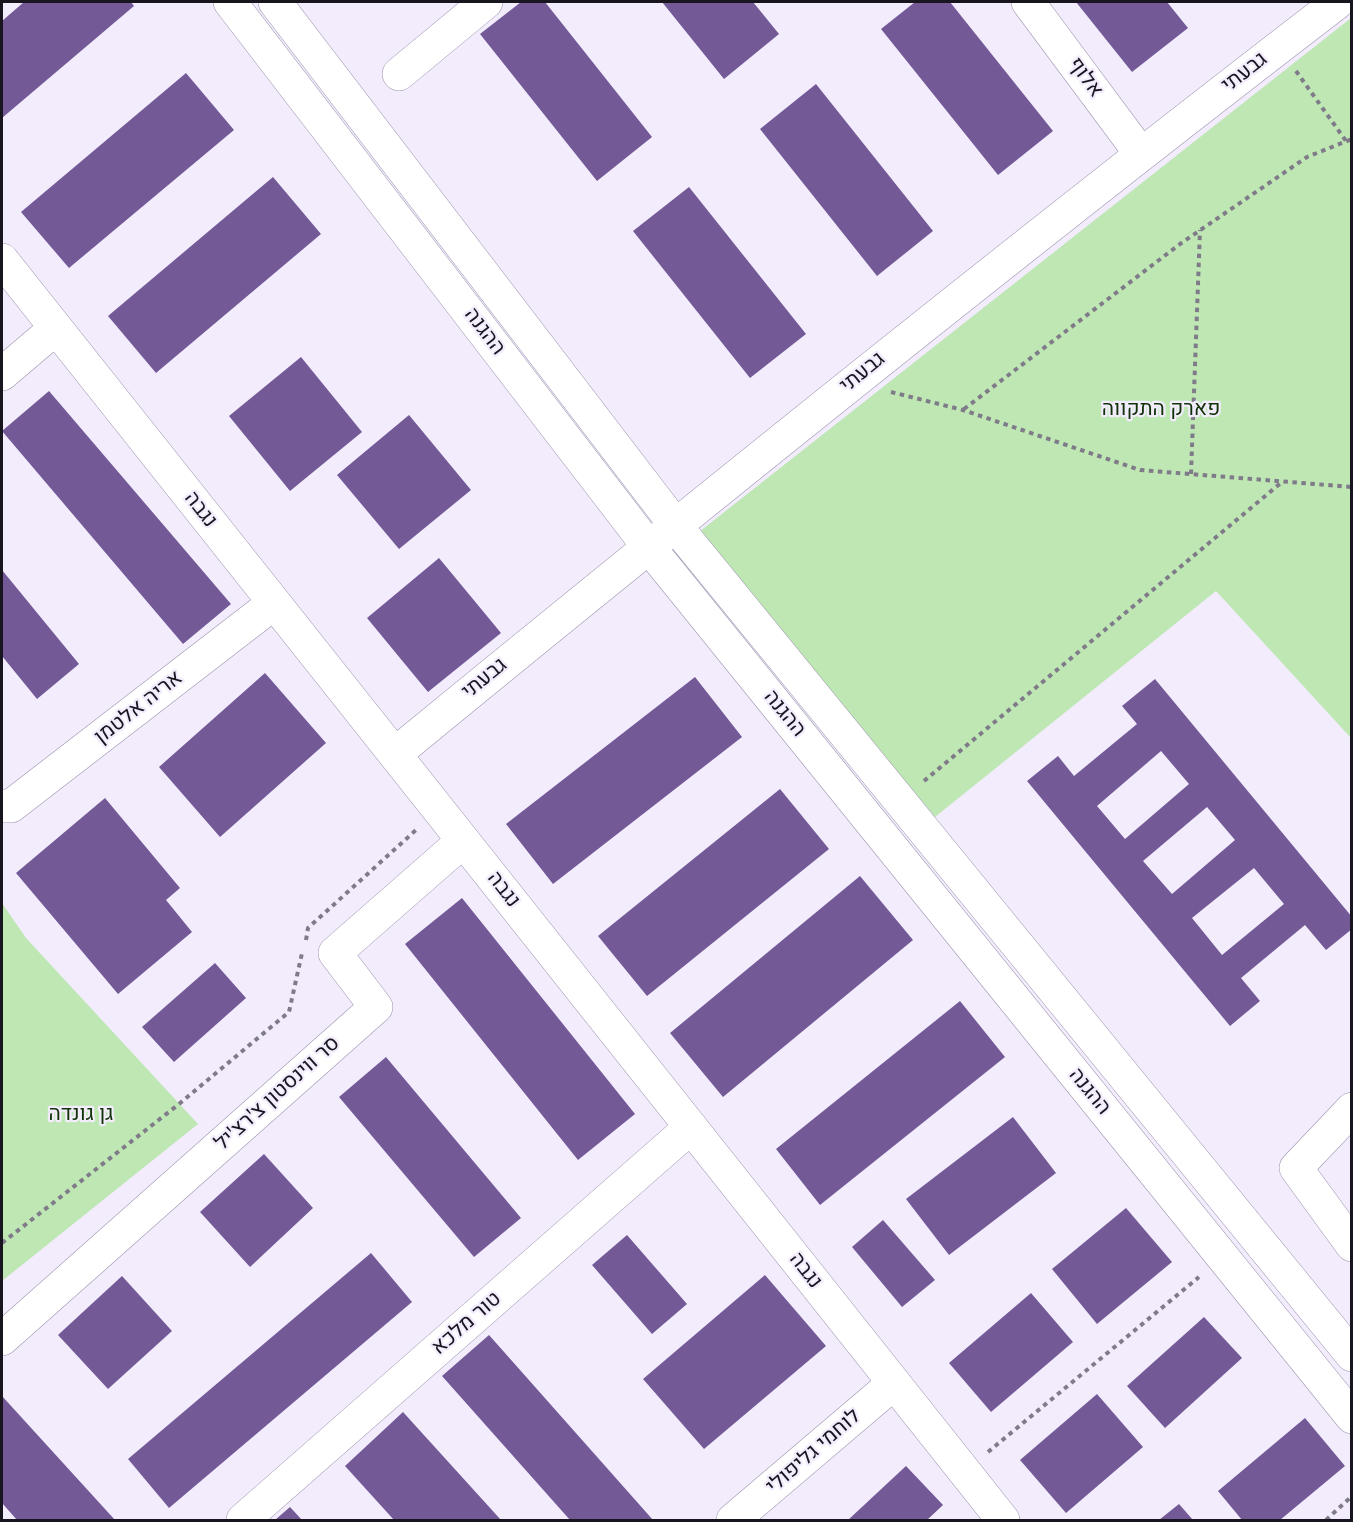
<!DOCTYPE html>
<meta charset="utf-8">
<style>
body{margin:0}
#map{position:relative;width:1353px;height:1522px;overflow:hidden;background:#f2ecfd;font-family:"Nunito Sans",sans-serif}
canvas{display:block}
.frame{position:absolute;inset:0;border:3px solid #19151f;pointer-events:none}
</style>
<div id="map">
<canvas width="1353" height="1522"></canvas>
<div class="frame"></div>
</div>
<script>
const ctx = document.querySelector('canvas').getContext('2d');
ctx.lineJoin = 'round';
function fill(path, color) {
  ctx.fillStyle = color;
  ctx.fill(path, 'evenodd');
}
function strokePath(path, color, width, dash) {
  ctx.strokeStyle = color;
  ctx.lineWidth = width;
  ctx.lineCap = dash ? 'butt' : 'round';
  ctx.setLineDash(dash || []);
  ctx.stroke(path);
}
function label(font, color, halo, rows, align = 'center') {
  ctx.font = font + ' "Nunito Sans",Heebo,sans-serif';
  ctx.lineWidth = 4.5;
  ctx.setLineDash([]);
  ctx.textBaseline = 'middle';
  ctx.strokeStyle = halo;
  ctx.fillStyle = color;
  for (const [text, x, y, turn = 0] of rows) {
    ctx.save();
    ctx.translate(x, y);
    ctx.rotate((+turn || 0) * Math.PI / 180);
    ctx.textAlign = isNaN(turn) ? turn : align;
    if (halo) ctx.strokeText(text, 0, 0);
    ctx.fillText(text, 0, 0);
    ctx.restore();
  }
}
fill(new Path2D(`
 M1351 18V738L1216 591 935 817 699 532Z
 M2 903 26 938 198 1124 2 1281Z`), '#bee7b4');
fill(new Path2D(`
 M24 2H131L134 6 2 118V21Z
 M521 2H545L652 137 597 181 480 34Z
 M662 2H753L779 34 724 79Z
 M915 2H950L1053 131 998 175 881 29Z
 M1076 2H1167L1188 28 1132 72Z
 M186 73 234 130 69 268 21 212Z
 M816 84 933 231 877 276 760 129Z
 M273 177 321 234 156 373 108 316Z
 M689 187 806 334 750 378 633 231Z
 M301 357 362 432 290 491 229 416Z
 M49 391 231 604 183 644 2 431Z
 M409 415 471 490 399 549 337 475Z
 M439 558 501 633 428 692 367 618Z
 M2 570 79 664 37 699 2 656Z
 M265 673 326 743 220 837 159 767Z
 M695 677 742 737 553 884 506 824Z
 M1155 679 1352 917V929L1326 950 1305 925 1241 978 1260 1001 1230 1026 1027 781 1058 756 1074 776 1137 724 1122 706ZM1161 751 1189 784 1125 839 1097 806ZM1207 807 1235 840 1172 894 1143 861ZM1254 868 1284 904 1222 955 1192 918Z
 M780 789 829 849 647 996 598 936Z
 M105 798 180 888 166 900 192 932 118 994 16 873Z
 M860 876 913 940 723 1097 670 1033Z
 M462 898 635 1114 578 1160 405 944Z
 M215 963 246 998 174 1062 142 1027Z
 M960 1001 1005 1057 820 1205 776 1149Z
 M386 1057 521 1218 474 1257 339 1097Z
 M1013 1117 1056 1173 949 1255 906 1199Z
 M264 1154 313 1208 250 1267 200 1212Z
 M1126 1208 1172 1262 1097 1324 1052 1269Z
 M883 1220 935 1280 902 1307 852 1247Z
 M627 1235 687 1304 652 1334 592 1265Z
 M371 1253 412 1302 169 1508 128 1459Z
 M765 1275 826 1346 704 1449 643 1379Z
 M122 1276 172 1331 108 1389 58 1335Z
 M1031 1293 1073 1342 991 1412 949 1363Z
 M1204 1317 1242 1358 1165 1428 1127 1386Z
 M489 1335 653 1520H570L442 1376Z
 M1097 1394 1143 1447 1066 1513 1020 1460Z
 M2 1396 115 1520H17L2 1503Z
 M403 1412 501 1520H394L345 1466Z
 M1305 1418 1345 1466 1280 1520H1242L1218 1491Z
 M906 1466 943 1505 927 1520H848Z
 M1179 1504 1193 1520H1159Z
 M290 1507 302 1520H275Z`), '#735a97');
const minor = new Path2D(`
 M230 2 648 546 1352 1417
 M275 2 683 535 1352 1355
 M1028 2 1141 154
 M399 74 486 2
 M2 260 1003 1520
 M2 374 56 328
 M395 754C706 499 1019 247 1338 2
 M2 806H11L274 603
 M1352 1109 1296 1168 1352 1245
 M2 1339 376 1007 335 953 463 841
 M243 1520 691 1127
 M733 1520 894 1383`);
strokePath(minor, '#9c93ad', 34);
strokePath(new Path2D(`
 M1296 71 1346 141
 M891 392 963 410 1140 470 1352 487
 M964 409 1180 244 1307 157 1352 139
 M1191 474 1200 230
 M924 781 1282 482
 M306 940 308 928 416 830
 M2 1243 179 1104 289 1012 302 953
 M988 1452 1199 1277
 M1326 1520 1352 1496`), '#807b89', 4, [4.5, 4.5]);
strokePath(minor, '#fff', 33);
label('21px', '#19151f', '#f2ecfd', [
 ["גבעתי",1245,73,-38],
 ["אלוף",1085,78,54],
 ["ההגנה",484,332,53],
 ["גבעתי",863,373,-39],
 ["נגבה",200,510,52],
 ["גבעתי",485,679,-39],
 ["אריה אלטמן",139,708,-38],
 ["ההגנה",784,714,51],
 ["נגבה",503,890,52],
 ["ההגנה",1089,1092,51],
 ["סר ווינסטון צ'רצ'יל",278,1094,-42],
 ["נגבה",805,1271,52],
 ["טור מלכא",467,1324,-41],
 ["לוחמי גליפולי",814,1452,-41]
]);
label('21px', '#123208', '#f2ecfd', [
 ["פארק התקווה",1161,410],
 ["גן גונדה",81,1115]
]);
</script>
